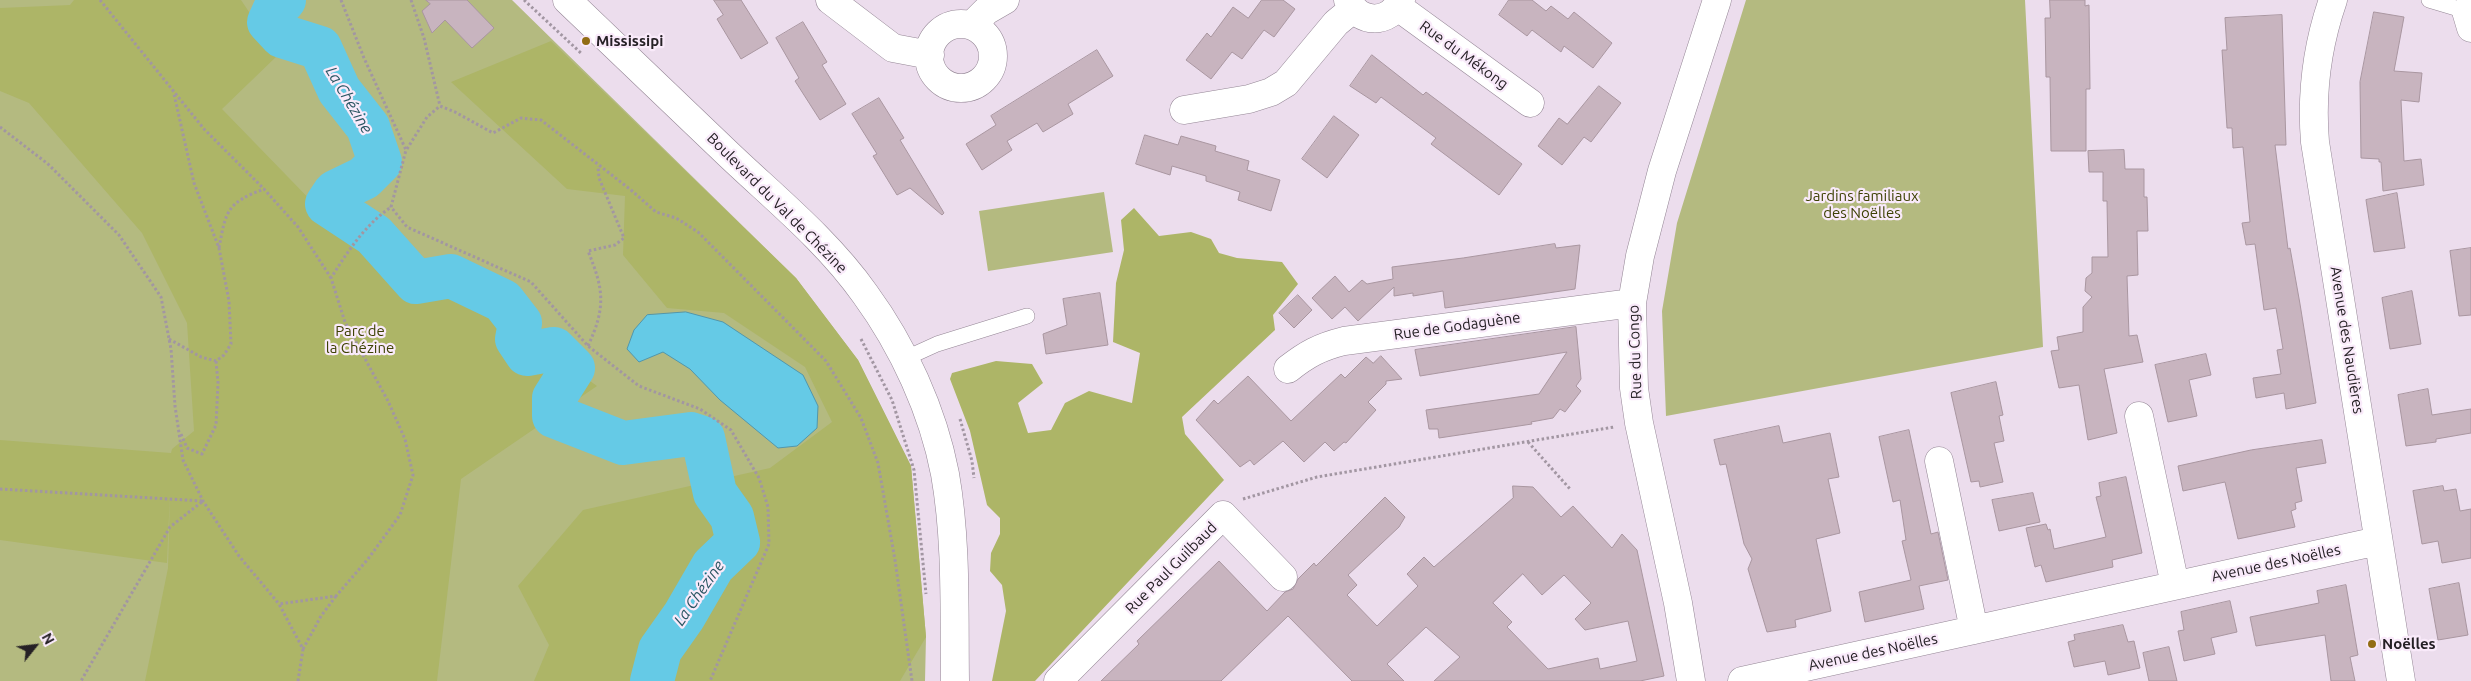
<!DOCTYPE html>
<meta charset="utf-8">
<style>
body{margin:0}
#map{position:relative;width:2471px;height:681px;overflow:hidden;background:#ecdded;font-family:Ubuntu,sans-serif}
canvas{display:block}
.north{position:absolute;left:10px;top:621px;width:50px;height:50px;-webkit-text-stroke:4px #f9eafa;paint-order:stroke;rotate:61deg;font-size:14px;font-weight:700;line-height:20px;text-align:center;color:#252025}
.north::after{content:'';display:block;margin:auto;width:18px;height:22px;background:#252025;clip-path:polygon(50% 0,100% 100%,50% 72%,0 100%)}
</style>
<div id="map">
<canvas width="2471" height="681"></canvas>
<div class="north">N</div>
</div>
<script>
const ctx = document.querySelector('canvas').getContext('2d');
ctx.lineJoin = 'round';
function fill(path, color) {
  ctx.fillStyle = color;
  ctx.fill(path, 'evenodd');
}
function strokePath(path, color, width, dash) {
  ctx.strokeStyle = color;
  ctx.lineWidth = width;
  ctx.lineCap = dash ? 'butt' : 'round';
  ctx.setLineDash(dash || []);
  ctx.stroke(path);
}
function label(font, color, halo, rows, align = 'center') {
  ctx.font = font + ' Ubuntu,sans-serif';
  ctx.lineWidth = 4.5;
  ctx.setLineDash([]);
  ctx.textBaseline = 'middle';
  ctx.strokeStyle = halo;
  ctx.fillStyle = color;
  for (const [text, x, y, turn = 0] of rows) {
    ctx.save();
    ctx.translate(x, y);
    ctx.rotate((+turn || 0) * Math.PI / 180);
    ctx.textAlign = isNaN(turn) ? turn : align;
    if (halo) ctx.strokeText(text, 0, 0);
    ctx.fillText(text, 0, 0);
    ctx.restore();
  }
}
fill(new Path2D(`
 M0 0H512L796 278 858 360 911 466 926 637 925 681H0Z
 M1746 0H2025L2043 347 1666 416 1662 311 1677 223Z
 M1104 192 1113 252 988 271 979 211Z`), '#b4ba80');
fill(new Path2D(`
 M74 0H241L278 55 222 109 321 211 482 303 597 386 461 479 437 681H145L168 568 170 493 167 563 0 540V440L171 453 172 449 194 431 187 323 142 233 29 103 0 91V8L70 5Z
 M551 41 796 278 858 360 911 466 926 637 900 681H534L549 645 518 586 583 510 770 468 832 422 805 367 724 313 667 308 623 255 625 196 567 189 451 82Z
 M1134 208 1159 236 1191 232 1211 239 1219 253 1237 258 1282 262 1298 284 1273 315 1275 330 1182 417 1185 434 1224 480 1035 681H992L1006 611 1002 585 990 571 991 553 1000 534V518L987 505 970 431 950 379 952 373 996 361 1032 364 1043 383 1018 403 1028 433 1051 430 1065 403 1089 391 1132 403 1140 353 1113 342 1116 283 1124 250 1121 220Z`), '#adb567');
const water = new Path2D(`
 M686 312 723 322 803 375 818 406 817 428 797 446 778 448 720 400 690 369 663 352 639 362 627 349 634 330 647 315Z`);
fill(water, '#65cae6');
strokePath(water, '#5297ac', 1);
strokePath(new Path2D(`
 M284 0 274 11 269 22 282 36 320 48 339 90 368 127 380 162 364 178 335 192 327 204 374 235 416 282 451 276 503 301 520 323 517 339 527 354 554 349 573 368 554 398V416L623 443 691 434 703 438 715 493 732 517 738 542 713 566 684 616 660 650 652 681`), '#65cae6', 44);
const building = new Path2D(`
 M426 0H467L494 28 472 48 445 20 432 33 422 11 430 4Z
 M714 0H741L768 43 741 59 717 19 723 15Z
 M1262 0H1283L1295 9 1274 37 1264 30 1242 59 1232 52 1211 79 1186 60 1207 33 1211 37 1233 7 1248 18Z
 M1509 0H1532L1546 11 1551 6 1568 19 1574 12 1612 43 1593 68 1564 46 1561 52 1532 30 1527 36 1499 15Z
 M2050 0H2085V6L2089 5 2090 89H2086V151H2051L2050 77H2046L2045 18H2050Z
 M2374 12 2404 17 2394 71 2422 73 2419 102 2401 100 2404 161 2421 159 2424 185 2383 191 2381 162H2379V159L2361 158 2360 82Z
 M2282 15 2286 145H2275L2288 249 2290 248 2300 304 2316 403 2286 409 2284 393 2256 398 2253 378 2281 374 2277 350 2283 349 2276 308 2264 310 2255 244 2246 245 2242 223 2250 222 2243 147 2233 148 2232 128H2227L2222 50H2227L2225 18Z
 M803 22 827 62 822 65 846 104 820 120 795 81 799 78 776 38Z
 M1097 50 1113 76 1068 104 1073 114 1043 132 1037 123 1007 141 1012 150 982 170 966 144 996 125 991 116Z
 M1372 55 1423 95 1426 92 1522 164 1499 195 1431 144 1436 138 1381 97 1376 103 1350 86Z
 M1599 86 1621 103 1591 142 1584 137 1562 165 1538 146 1559 118 1567 124Z
 M879 98 904 138 900 140 944 213 942 215 910 188 897 195 873 156 877 154 852 114Z
 M1334 116 1359 135 1327 178 1302 159Z
 M1145 135 1178 145 1181 136 1216 146 1215 151 1249 161 1247 170 1280 180 1271 211 1238 200 1240 192 1206 181V176L1172 166 1170 175 1136 164Z
 M2124 150 2125 169H2144V197H2147L2148 231H2137L2138 275 2127 276 2129 336 2137 335 2143 362 2104 369 2117 433 2088 440 2079 385 2059 388 2051 351 2059 350 2057 337 2083 332V307L2092 297 2085 291 2086 278 2092 273V257H2108L2107 201H2103V172H2089L2088 151Z
 M2397 193 2405 248 2374 252 2366 200Z
 M1555 244 1556 248 1580 245 1575 289 1445 308 1443 291 1413 296V293L1394 296V287L1358 321 1345 307 1332 319 1312 298 1335 276 1349 292 1362 280 1367 284 1393 279 1392 267 1463 258Z
 M2471 248V315L2459 316 2450 251Z
 M2412 291 2421 344 2390 349 2382 298Z
 M1100 293 1108 345 1046 354 1043 334 1067 325 1063 299Z
 M1298 295 1312 310 1294 328 1279 313Z
 M1576 327 1581 379 1576 386 1581 391 1565 412 1560 409 1553 418 1531 422 1532 424 1439 438 1438 429H1429L1426 410 1539 394 1567 352 1420 376 1415 350Z
 M2206 354 2211 375 2189 380 2197 416 2168 422 2155 365Z
 M1381 356 1402 379 1386 381V384L1368 402 1376 410 1346 443 1344 442 1334 451 1325 442 1304 462 1283 441 1254 465 1250 460 1240 467 1196 420 1214 400 1218 404 1248 376 1291 421 1341 374 1345 378 1366 357 1373 363Z
 M1996 382 2003 415 1999 416 2004 441 1994 443 2003 482 1980 487 1979 481 1971 482 1951 393Z
 M2428 389 2432 415 2471 409V433L2436 439V442L2406 446 2398 395Z
 M1779 426 1783 443 1830 433 1839 477 1828 479 1840 533 1816 539 1831 611 1795 620 1796 627 1767 632 1748 569 1752 559 1744 544 1726 464 1720 465 1714 440Z
 M1909 430 1931 534 1938 532 1948 580 1919 586 1924 609 1865 622 1859 592 1911 580 1902 541 1906 540 1900 500 1893 502 1879 437Z
 M2322 440 2326 463 2296 468 2302 501 2295 503 2296 509 2291 511 2295 527 2238 539 2225 482 2183 491 2178 466 2251 450Z
 M2126 477 2142 553 2112 560 2113 567 2046 582 2041 565 2035 567 2026 528 2046 524 2048 530 2050 529 2054 549 2106 537 2096 497 2101 496 2099 483Z
 M1513 486 1533 487 1561 517 1573 506 1612 548 1622 534 1637 550 1664 676 1640 681H1434L1460 657 1426 627 1387 664 1404 681H1352L1288 616 1221 681H1101L1139 644 1137 641 1219 561 1267 611 1285 592 1293 589 1298 579 1314 563 1316 566 1385 497 1405 517 1399 527 1348 575 1357 585 1347 595 1377 626 1418 586 1407 574 1424 557 1434 567 1513 498ZM1523 574 1542 595 1564 575 1591 603 1575 619 1585 630 1628 621 1637 661 1600 669 1598 658 1548 669 1507 627 1512 622 1493 603Z
 M2443 486 2444 491 2456 489 2460 511 2471 509V558L2442 563 2438 541 2422 544 2413 491Z
 M2033 493 2040 522 1999 531 1992 500Z
 M2459 583 2468 635 2438 640 2429 589Z
 M2346 585 2358 655 2350 657 2355 681H2331L2325 635 2256 646 2250 617 2319 603 2317 591Z
 M2230 601 2237 632 2211 638 2215 654 2184 661 2178 631 2184 630 2181 612Z
 M2123 625 2128 642 2134 641 2140 668 2108 675 2105 661 2074 667 2068 642 2075 640 2074 635Z
 M2169 647 2177 681H2149L2143 653Z`);
fill(building, '#c8b4bf');
strokePath(building, '#a996a0', 1);
const service = new Path2D(`
 M2429 0 2466 11
 M904 359 937 344 1027 316`);
const minor = new Path2D(`
 M830 0 893 48 930 55
 M1348 0C1359 24 1389 25 1401 0
 M2333 0C2317 46 2311 93 2315 142L2401 681
 M1398 7 1530 103
 M2466 11 2471 28
 M929 56a32 32 0 1 1 64 0a32 32 0 1 1-64 0Z
 M972 25 986 11 1005 0
 M1184 110 1249 99 1271 92 1286 83 1336 23 1353 9
 M1288 369C1307 354 1320 347 1344 341L1632 303
 M2139 416 2175 585
 M1939 461 1974 630
 M1058 681 1223 515 1283 577
 M1691 681 1678 603 1639 423 1634 388 1632 303 1640 256 1662 171 1717 0
 M1742 681 2378 541`);
const tertiary = new Path2D(`
 M567 0C620 51 673 101 726 152 773 197 827 240 865 294 903 346 933 411 945 474 957 542 954 612 955 681`);
strokePath(service, '#948695', 16);
strokePath(minor, '#948695', 29);
strokePath(tertiary, '#948695', 29);
strokePath(new Path2D(`
 M100 0 204 129 264 189 298 227 331 278
 M341 0 364 58 406 150 391 207 407 227 531 282 588 346 639 386 700 409 731 430 759 478 768 507 769 544 710 681
 M411 0 424 38 440 106
 M524 0 582 54
 M0 127 48 164 119 235 161 297 171 349 175 406 183 460 203 501 239 556 279 604
 M407 149 427 117 440 106 455 112 493 133 521 118 541 120 631 190 656 212 676 218 698 232 826 361 861 418 878 463 895 560 912 681
 M219 248C226 210 227 203 264 189
 M169 339 201 357 216 361 224 355 231 344 229 301 219 248 194 183 174 94
 M861 339 892 400 914 470 926 594
 M588 346C606 307 604 290 588 251L615 245 624 238 599 178 598 166
 M960 419 972 461 974 478
 M181 434 187 448 202 454 216 425 218 383 216 361
 M1528 442 1570 489
 M0 489 203 501 170 527 81 681
 M1243 499 1317 477 1614 427
 M303 649 321 616 336 596
 M298 681 303 649 279 604 336 596 368 559 400 515 413 475 405 439 388 401 345 322 331 278C348 251 364 226 391 207`), '#a296a2', 3, [2.5, 2.5]);
strokePath(service, '#fff', 15);
strokePath(minor, '#fff', 28);
strokePath(tertiary, '#fff', 28);
for (const [x, y, r, color] of [
 [586,41,5,"#926d14"],
 [2372,644,5,"#926d14"]
]) {
  const dot = new Path2D();
  dot.arc(x, y, r, 0, 2 * Math.PI);
  ctx.fillStyle = color;
  ctx.fill(dot);
  strokePath(dot, '#f9eafa', 2);
}
label('bold 15px', '#252025', '#f9eafa', [
 ["Mississipi",596,41],
 ["Noëlles",2382,644]
], 'left');
label('15px', '#252025', '#f9eafa', [
 ["Rue du Mékong",1464,55,36],
 ["Boulevard du Val de Chézine",777,203,45],
 ["Rue de Godaguène",1457,326,-8],
 ["Avenue des Naudières",2347,340,81],
 ["Rue du Congo",1635,352,-92],
 ["Avenue des Noëlles",2276,563,-12],
 ["Rue Paul Guilbaud",1171,568,-45],
 ["Avenue des Noëlles",1873,652,-12]
]);
label('15px', '#3d4103', '#f9eafa', [
 ["Jardins familiaux",1862,196],
 ["des Noëlles",1862,213],
 ["Parc de",360,331],
 ["la Chézine",360,348]
]);
label('italic 16px', '#295562', '#f9eafa', [
 ["La Chézine",349,100,59],
 ["La Chézine",699,593,-55]
]);
</script>
